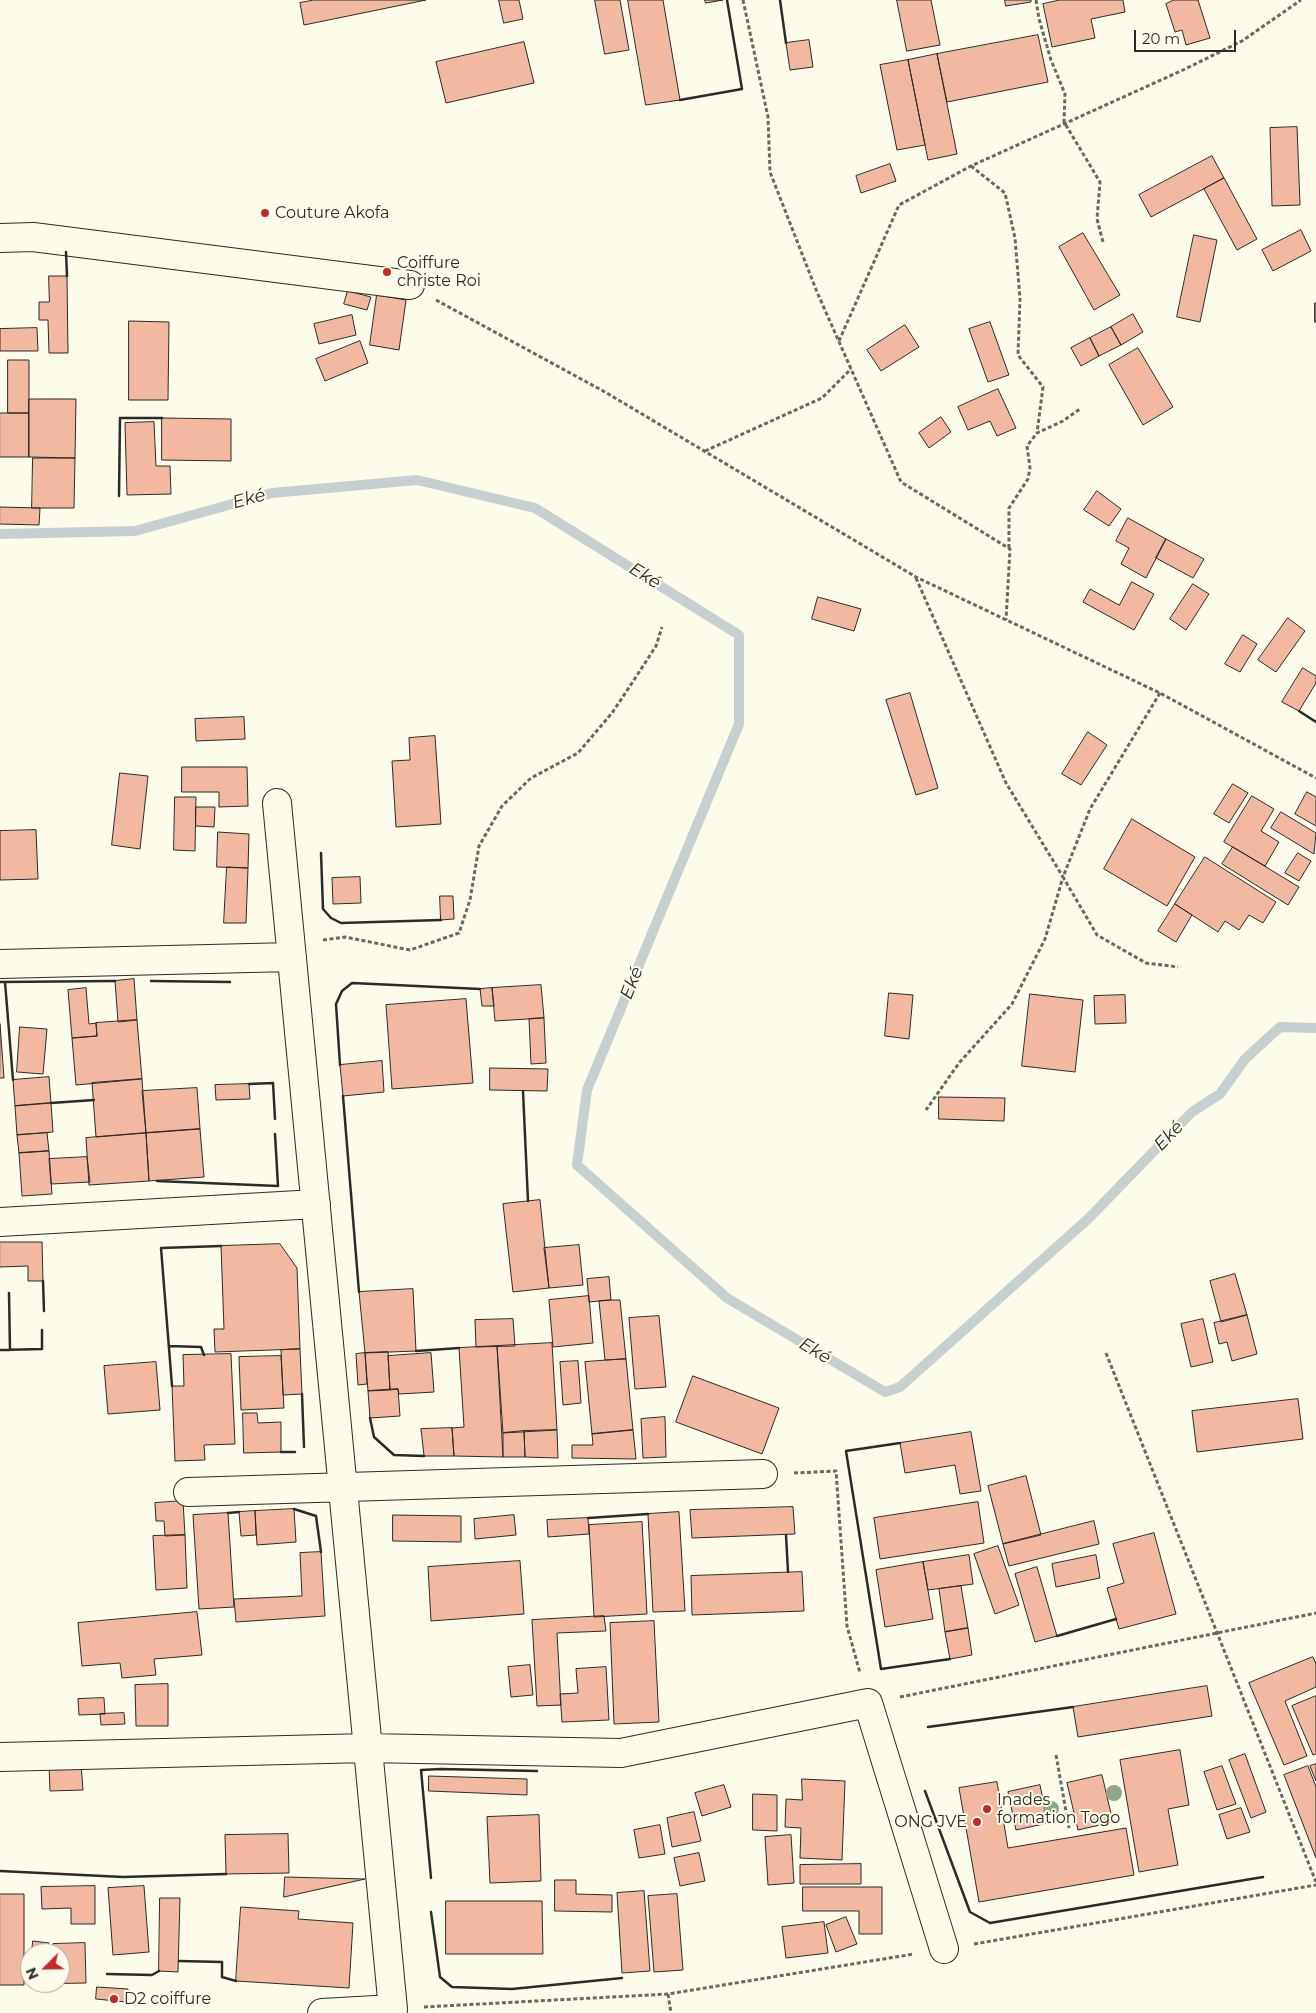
<!DOCTYPE html>
<meta charset="utf-8">
<style>
body{margin:0}
#map{position:relative;width:1316px;height:2013px;overflow:hidden;background:#fdfbea;font-family:Montserrat,sans-serif}
canvas{display:block}
.north{position:absolute;left:20px;top:1943px;width:50px;height:50px;box-sizing:border-box;background:#fdfbea;border:1px solid #a9a89e;border-radius:50%;rotate:247deg;font-size:14px;font-weight:700;line-height:20px;text-align:center;color:#2b2b2b}
.north::after{content:'';display:block;margin:auto;width:18px;height:22px;background:#c62828;clip-path:polygon(50% 0,100% 100%,50% 72%,0 100%)}
.scale{position:absolute;left:1134px;top:30px;width:102px;height:22px;box-sizing:border-box;border:2px solid #2b2b2b;border-top:0;padding-left:6px;font-size:15px;line-height:18px;white-space:nowrap;color:#2b2b2b;-webkit-text-stroke:4px #fdfbea;paint-order:stroke}
</style>
<div id="map">
<canvas width="1316" height="2013"></canvas>
<div class="north">N</div>
<div class="scale">20 m</div>
</div>
<script>
const ctx = document.querySelector('canvas').getContext('2d');
ctx.lineJoin = 'round';
function strokePath(path, color, width, dash) {
  ctx.strokeStyle = color;
  ctx.lineWidth = width;
  ctx.lineCap = dash ? 'butt' : 'round';
  ctx.setLineDash(dash || []);
  ctx.stroke(path);
}
function fill(path, color) {
  ctx.fillStyle = color;
  ctx.fill(path, 'evenodd');
}
function label(font, color, halo, rows, align = 'center') {
  ctx.font = font + ' Montserrat,sans-serif';
  ctx.lineWidth = 4;
  ctx.setLineDash([]);
  ctx.textBaseline = 'middle';
  ctx.strokeStyle = halo;
  ctx.fillStyle = color;
  for (const [text, x, y, turn = 0] of rows) {
    ctx.save();
    ctx.translate(x, y);
    ctx.rotate((+turn || 0) * Math.PI / 180);
    ctx.textAlign = isNaN(turn) ? turn : align;
    if (halo) ctx.strokeText(text, 0, 0);
    ctx.fillText(text, 0, 0);
    ctx.restore();
  }
}
strokePath(new Path2D(`
 M0 534 135 531 272 493 417 480 535 508 739 635V724L587 1090 577 1165 727 1298 885 1392 900 1387 1088 1219 1192 1112 1220 1094 1245 1059 1280 1027 1316 1028`), '#c7d0d0', 10);
const building = new Path2D(`
 M314 0H426L304 25 300 3Z
 M499 0H519L523 19 504 23Z
 M595 0H620L629 50 605 54Z
 M628 0H663L680 100 646 105Z
 M705 0H723L706 3Z
 M897 0H931L940 45 907 51Z
 M1005 0H1031V2L1006 6Z
 M1060 0H1123L1125 12 1091 19 1095 38 1052 47 1043 4Z
 M1174 0H1198L1210 38 1186 45 1182 30 1175 32 1166 4Z
 M1038 35 1048 82 947 102 937 54Z
 M809 40 813 67 790 70 786 43Z
 M524 42 534 83 446 103 436 62Z
 M937 54 957 154 928 160 908 60Z
 M908 60 925 145 897 150 880 65Z
 M1297 127 1300 205 1272 206 1270 128Z
 M1212 156 1224 178 1151 217 1139 195Z
 M890 164 896 181 861 193 856 176Z
 M1224 178 1257 239 1237 250 1204 189Z
 M1301 230 1311 251 1273 271 1262 250Z
 M1083 233 1120 295 1094 310 1059 247Z
 M1194 235 1217 240 1200 322 1177 317Z
 M49 276H67L68 353H49L48 320H39V302H49Z
 M348 291 371 297 367 310 344 304Z
 M377 295 406 300 399 350 370 345Z
 M1315 303H1316V322H1315Z
 M1133 314 1143 332 1121 345 1111 327Z
 M352 315 356 335 319 344 314 324Z
 M129 321 169 322 168 400H129Z
 M990 322 1009 375 988 382 969 329Z
 M905 325 919 347 881 371 867 350Z
 M1111 327 1121 345 1099 356 1090 338Z
 M37 328 38 351H0V329Z
 M1090 338 1099 356 1081 366 1071 348Z
 M360 341 368 363 325 381 316 359Z
 M1138 348 1173 407 1143 425 1109 365Z
 M8 360H29V413H8Z
 M998 389 1016 428 997 436 990 421 968 430 958 407Z
 M29 399H76L75 458 29 457Z
 M0 413H29V457H0Z
 M941 417 951 432 929 448 919 433Z
 M162 418 231 419V461L162 460Z
 M154 422 156 466H170L171 494 127 495 125 423Z
 M33 458H75L74 508H32Z
 M1097 491 1121 509 1109 526 1084 510Z
 M0 507 40 508 39 525 0 524Z
 M1128 518 1166 539 1146 578 1121 564 1129 548 1116 541Z
 M1166 539 1204 559 1193 578 1156 558Z
 M1132 582 1154 594 1134 630 1083 602 1090 589 1119 605Z
 M1193 584 1209 594 1186 630 1170 619Z
 M818 597 861 609 854 631 812 619Z
 M1288 618 1305 631 1276 672 1258 660Z
 M1243 635 1257 644 1240 672 1225 664Z
 M1303 668 1316 676V683L1299 711 1282 702Z
 M910 693 938 788 916 795 886 700Z
 M244 717 245 739 196 741 195 719Z
 M1088 732 1107 745 1081 785 1062 774Z
 M435 736 441 824 396 827 392 761 410 760 409 738Z
 M182 767H247L248 806 219 807V792H182Z
 M120 773 148 776 140 849 112 845Z
 M1233 784 1248 793 1229 823 1214 814Z
 M1307 792 1316 797V826L1295 814Z
 M1252 796 1274 809 1261 831 1279 842 1265 866 1224 842Z
 M175 797H196L195 851 174 850Z
 M196 807H215L214 827 196 826Z
 M1281 812 1316 833 1314 854 1271 828Z
 M1132 819 1195 857 1167 906 1104 869Z
 M36 830 38 879 0 880V831Z
 M218 832 249 834 248 868 217 867Z
 M1233 847 1299 887 1288 905 1222 864Z
 M1298 853 1311 861 1299 881 1285 873Z
 M1205 857 1276 902 1263 923 1249 915 1239 930 1225 921 1218 932 1175 904Z
 M227 867 248 868 246 923H224Z
 M360 877 361 903 333 904 332 878Z
 M440 896H453L454 919 441 920Z
 M1175 904 1192 915 1176 942 1158 931Z
 M134 979 137 1020 118 1022 115 981Z
 M541 985 544 1018 495 1021 492 988Z
 M86 988 89 1024 96 1023 97 1036 72 1038 68 990Z
 M492 988 494 1006H482L480 989Z
 M889 993 913 995 909 1039 885 1036Z
 M1030 994 1083 1000 1075 1072 1022 1066Z
 M1125 995 1126 1023 1095 1024 1094 996Z
 M466 999 473 1083 392 1089 386 1005Z
 M544 1018 546 1063 531 1064 529 1019Z
 M137 1020 142 1079 76 1085 72 1038 97 1036 96 1023Z
 M0 1024 4 1078H0Z
 M20 1027 47 1029 43 1074 17 1072Z
 M382 1061 384 1092 343 1096 340 1065Z
 M490 1068 548 1069 547 1091 490 1090Z
 M49 1077 51 1103 15 1106 13 1080Z
 M142 1079 146 1133 96 1137 92 1083Z
 M249 1084 250 1099 216 1100 215 1085Z
 M197 1088 200 1129 146 1133 142 1091Z
 M939 1097 1005 1098 1004 1121 939 1119Z
 M51 1103 53 1132 17 1135 15 1106Z
 M200 1129 204 1177 149 1181 146 1133Z
 M47 1133 49 1151 19 1153 17 1135Z
 M146 1133 149 1181 89 1185 86 1138Z
 M49 1151 52 1194 22 1196 19 1153Z
 M87 1157 90 1182 51 1184 49 1159Z
 M540 1200 549 1288 513 1292 503 1204Z
 M0 1242H42L43 1281H28V1266L0 1267Z
 M280 1244 297 1268 300 1349 215 1352 214 1329H224L221 1246Z
 M579 1245 583 1285 549 1288 544 1248Z
 M1235 1274 1247 1315 1221 1322 1210 1281Z
 M609 1277 611 1300 589 1302 587 1279Z
 M413 1289 416 1351 365 1353 359 1292Z
 M589 1296 593 1343 553 1347 549 1300Z
 M611 1300H620L626 1359 605 1360 599 1301Z
 M1247 1315 1257 1354 1232 1361 1227 1342 1219 1344 1214 1323Z
 M659 1316 666 1387 635 1389 629 1318Z
 M513 1319 515 1346 476 1347 475 1320Z
 M1203 1319 1213 1362 1191 1367 1181 1324Z
 M552 1343 557 1430 503 1433 497 1346Z
 M497 1346 503 1457 454 1456 452 1428 464 1427 459 1348Z
 M300 1349 302 1394 283 1395 281 1350Z
 M388 1352 390 1390 368 1391 365 1353Z
 M365 1353 367 1384 358 1385 356 1354Z
 M431 1353 434 1392 399 1394 398 1389 390 1390 388 1356Z
 M231 1354 235 1444 204 1445 205 1460 175 1461 172 1386H184L183 1355Z
 M281 1356 284 1408 241 1410 239 1357Z
 M626 1359 633 1430 592 1434 585 1362Z
 M578 1361 581 1403 563 1405 560 1362Z
 M156 1362 160 1410 108 1414 104 1366Z
 M693 1376 779 1408 762 1454 676 1422Z
 M398 1389 400 1416 370 1418 368 1391Z
 M1298 1399 1303 1439 1197 1452 1192 1411Z
 M243 1413H257L258 1423 281 1422V1452L244 1453Z
 M665 1417 666 1457 643 1458 641 1419Z
 M452 1428 454 1456H424L421 1429Z
 M557 1430 558 1458 525 1457 524 1431Z
 M633 1430 636 1459 572 1458V1445H593L592 1434Z
 M524 1431 525 1457H503V1433Z
 M971 1432 981 1491 960 1494 955 1465 905 1473 900 1443Z
 M1026 1476 1041 1535 1003 1544 988 1486Z
 M183 1501 185 1535 165 1536 164 1521H156L155 1503Z
 M978 1502 984 1543 880 1559 874 1518Z
 M793 1507 795 1534 692 1538 690 1510Z
 M294 1509 296 1542 257 1545 255 1511Z
 M255 1511 256 1535 241 1536 239 1512Z
 M679 1512 685 1611 653 1612 648 1514Z
 M228 1513 234 1607 199 1609 193 1515Z
 M393 1515 461 1516V1542L393 1541Z
 M514 1515 516 1535 475 1539 474 1519Z
 M588 1518 589 1534 548 1537 547 1520Z
 M1094 1521 1099 1544 1009 1566 1003 1544Z
 M642 1522 647 1614 594 1617 589 1525Z
 M1154 1533 1176 1614 1119 1629 1107 1588 1124 1583 1113 1544Z
 M185 1535 187 1588 156 1590 153 1536Z
 M998 1546 1019 1605 995 1614 974 1554Z
 M321 1552 325 1616 236 1622 234 1599 302 1596 300 1553Z
 M969 1555 973 1584 928 1590 923 1562Z
 M1096 1555 1100 1578 1056 1587 1052 1564Z
 M520 1561 524 1614 431 1621 428 1567Z
 M923 1562 933 1619 885 1627 876 1570Z
 M1037 1567 1057 1636 1035 1642 1015 1574Z
 M802 1572 804 1611 692 1615 691 1576Z
 M961 1586 968 1628 945 1632 939 1589Z
 M197 1612 202 1655 154 1659 156 1675 122 1678 120 1663 82 1666 78 1623Z
 M604 1616 606 1631 557 1633 561 1705 537 1706 532 1620Z
 M654 1621 659 1722 614 1724 610 1623Z
 M968 1628 972 1655 950 1659 945 1632Z
 M1313 1657 1316 1664V1687L1285 1701 1307 1756 1284 1765 1249 1683Z
 M530 1665 533 1695 511 1697 508 1667Z
 M606 1667 609 1720 562 1722 560 1694 578 1693 576 1669Z
 M168 1684V1726H136L135 1685Z
 M1207 1686 1212 1716 1078 1737 1073 1707Z
 M1316 1696V1754L1313 1755 1292 1706Z
 M104 1698 105 1714 79 1715 78 1699Z
 M124 1713 125 1724 101 1725 100 1714Z
 M1180 1750 1189 1805 1168 1809 1178 1865 1139 1872 1120 1760Z
 M1245 1754 1266 1812 1251 1818 1229 1760Z
 M81 1764 83 1790 50 1791 49 1765Z
 M1316 1764V1781L1310 1766Z
 M1222 1766 1236 1804 1217 1810 1204 1772Z
 M1308 1766 1316 1787V1858L1284 1775Z
 M1102 1775 1113 1822 1078 1830 1067 1783Z
 M429 1776 527 1779V1795L429 1791Z
 M802 1779 845 1781 842 1860 800 1858 801 1828 785 1827 786 1799 802 1800Z
 M997 1782 1008 1848 1126 1828 1134 1875 979 1902 959 1788Z
 M724 1785 731 1807 702 1816 695 1793Z
 M1040 1785 1048 1823 1016 1830 1008 1792Z
 M753 1794 777 1795V1831L753 1830Z
 M1241 1808 1250 1832 1227 1839 1219 1815Z
 M694 1812 701 1841 672 1847 667 1818Z
 M539 1815 541 1881 490 1883 487 1817Z
 M660 1825 665 1854 639 1858 634 1830Z
 M288 1834 289 1873 226 1874 225 1835Z
 M791 1835 794 1883 768 1885 765 1837Z
 M699 1853 705 1881 680 1886 674 1858Z
 M861 1864V1884H800V1865Z
 M285 1877 365 1879 284 1897Z
 M555 1880H576V1894L612 1895V1912L555 1911Z
 M95 1886V1924H71V1908L42 1909 41 1887Z
 M144 1886 149 1952 113 1955 108 1888Z
 M803 1887H882V1934H859V1911H803Z
 M644 1891 650 1971 622 1973 617 1893Z
 M0 1894H24V1985H0Z
 M677 1894 683 1970 654 1972 648 1896Z
 M160 1898H180L178 1972 159 1971Z
 M446 1901H542L543 1954H446Z
 M241 1907 299 1911 298 1919 353 1923 349 1988 236 1981Z
 M846 1917 857 1944 836 1952 826 1925Z
 M824 1922 828 1953 786 1958 782 1927Z
 M33 1941 49 1943V1953H32Z
 M85 1943 86 1983 30 1984V1966V1983H60V1953H53V1944Z
 M97 1987 128 1989 126 2002 96 1999Z`);
fill(building, '#f2b8a0');
strokePath(building, '#2b2b2b', 1);
const minor = new Path2D(`
 M0 238 33 237 410 285
 M277 803 393 2009 322 2013
 M0 964 292 957
 M0 1222 316 1204
 M188 1492 763 1474
 M0 1757 368 1748 621 1753 868 1703 944 1949`);
strokePath(minor, '#2b2b2b', 30);
strokePath(new Path2D(`
 M743 0 768 117 770 172 817 292 901 482 1010 549 1006 620
 M1036 0 1039 19 1051 60 1065 94 1064 122 1100 182 1097 219 1103 242
 M971 166 1005 193 1015 238 1020 299 1018 355 1043 387 1037 433
 M436 300 605 392 916 577 1160 693 1316 778
 M839 341 899 205 971 166 1183 70 1242 41 1301 0
 M705 451 822 398 851 369
 M1009 548V508L1028 479 1030 468 1027 446 1037 433 1063 421 1080 409
 M916 578 1006 783 1063 877 1045 939 1012 1004 959 1063 926 1110
 M1160 693 1090 809 1063 877 1097 935 1146 963 1178 967
 M323 940 345 937 410 950 459 933 470 900 479 846 502 806 531 778 578 753 612 713 632 683 656 646 662 627
 M1106 1353 1316 1882
 M794 1473 836 1471 847 1626 860 1673
 M900 1697 1316 1613
 M1056 1755 1069 1828
 M974 1944 1316 1885
 M668 1994 671 2013
 M424 2007 668 1994 914 1954`), '#6a6964', 3, [4, 2.5]);
strokePath(minor, '#fdfbea', 28);
strokePath(new Path2D(`
 M780 0 786 43
 M680 100 742 89 727 0
 M66 252 67 276
 M119 496 120 418H162
 M1299 711 1316 722
 M321 853 323 909 331 918 341 923 441 920
 M151 981 230 982
 M0 982 115 981
 M5 982 13 1080
 M340 1065 336 1004 342 991 352 983 480 989
 M249 1084 273 1083 275 1119
 M523 1091 528 1201
 M343 1096 359 1292
 M51 1103 94 1100
 M157 1181 278 1186 275 1134
 M43 1281 44 1311
 M9 1293 10 1350
 M169 1346 201 1347 204 1355
 M0 1350 42 1349V1330
 M416 1351 459 1348
 M172 1386 161 1248 221 1246
 M302 1394 304 1447
 M370 1418 374 1437 394 1455 424 1456
 M900 1443 846 1451 881 1669 950 1659
 M281 1452H295
 M294 1509 316 1516 321 1552
 M228 1513 239 1512
 M588 1518 648 1514
 M786 1535 788 1572
 M1057 1636 1116 1619
 M928 1727 1073 1707
 M925 1791 970 1912 990 1923 1263 1877
 M0 1871 123 1877 226 1874
 M431 1878 421 1770 440 1769 537 1771
 M431 1912 440 1977 452 1987 512 1989 622 1978
 M179 1961 222 1962V1977L236 1981
 M107 1974 152 1975 159 1971`), '#2b2b2b', 2.5);
ctx.fillStyle = '#8ea78a';
for (const [x, y] of [
 [1114,1793],
 [1051,1809]
]) {
  ctx.beginPath();
  ctx.arc(x, y, 8, 0, 2 * Math.PI);
  ctx.fill();
}
for (const [x, y, r, color] of [
 [265,213,5,"#c62828"],
 [387,272,5,"#c62828"],
 [987,1809,5,"#c62828"],
 [977,1822,5,"#c62828"],
 [114,1999,5,"#c62828"]
]) {
  const dot = new Path2D();
  dot.arc(x, y, r, 0, 2 * Math.PI);
  ctx.fillStyle = color;
  ctx.fill(dot);
  strokePath(dot, '#fdfbea', 2);
}
label('16px', '#2b2b2b', '#fdfbea', [
 ["Couture Akofa",275,213],
 ["Coiffure",397,263],
 ["christe Roi",397,281],
 ["Inades",997,1800],
 ["formation Togo",997,1818],
 ["ONG JVE",967,1822,"right"],
 ["D2 coiffure",124,1999]
], 'left');
label('italic 18px', '#2b2b2b', '#fdfbea', [
 ["Eké",249,499,-15],
 ["Eké",645,576,32],
 ["Eké",632,983,-68],
 ["Eké",1169,1136,-46],
 ["Eké",815,1351,31]
]);
</script>
